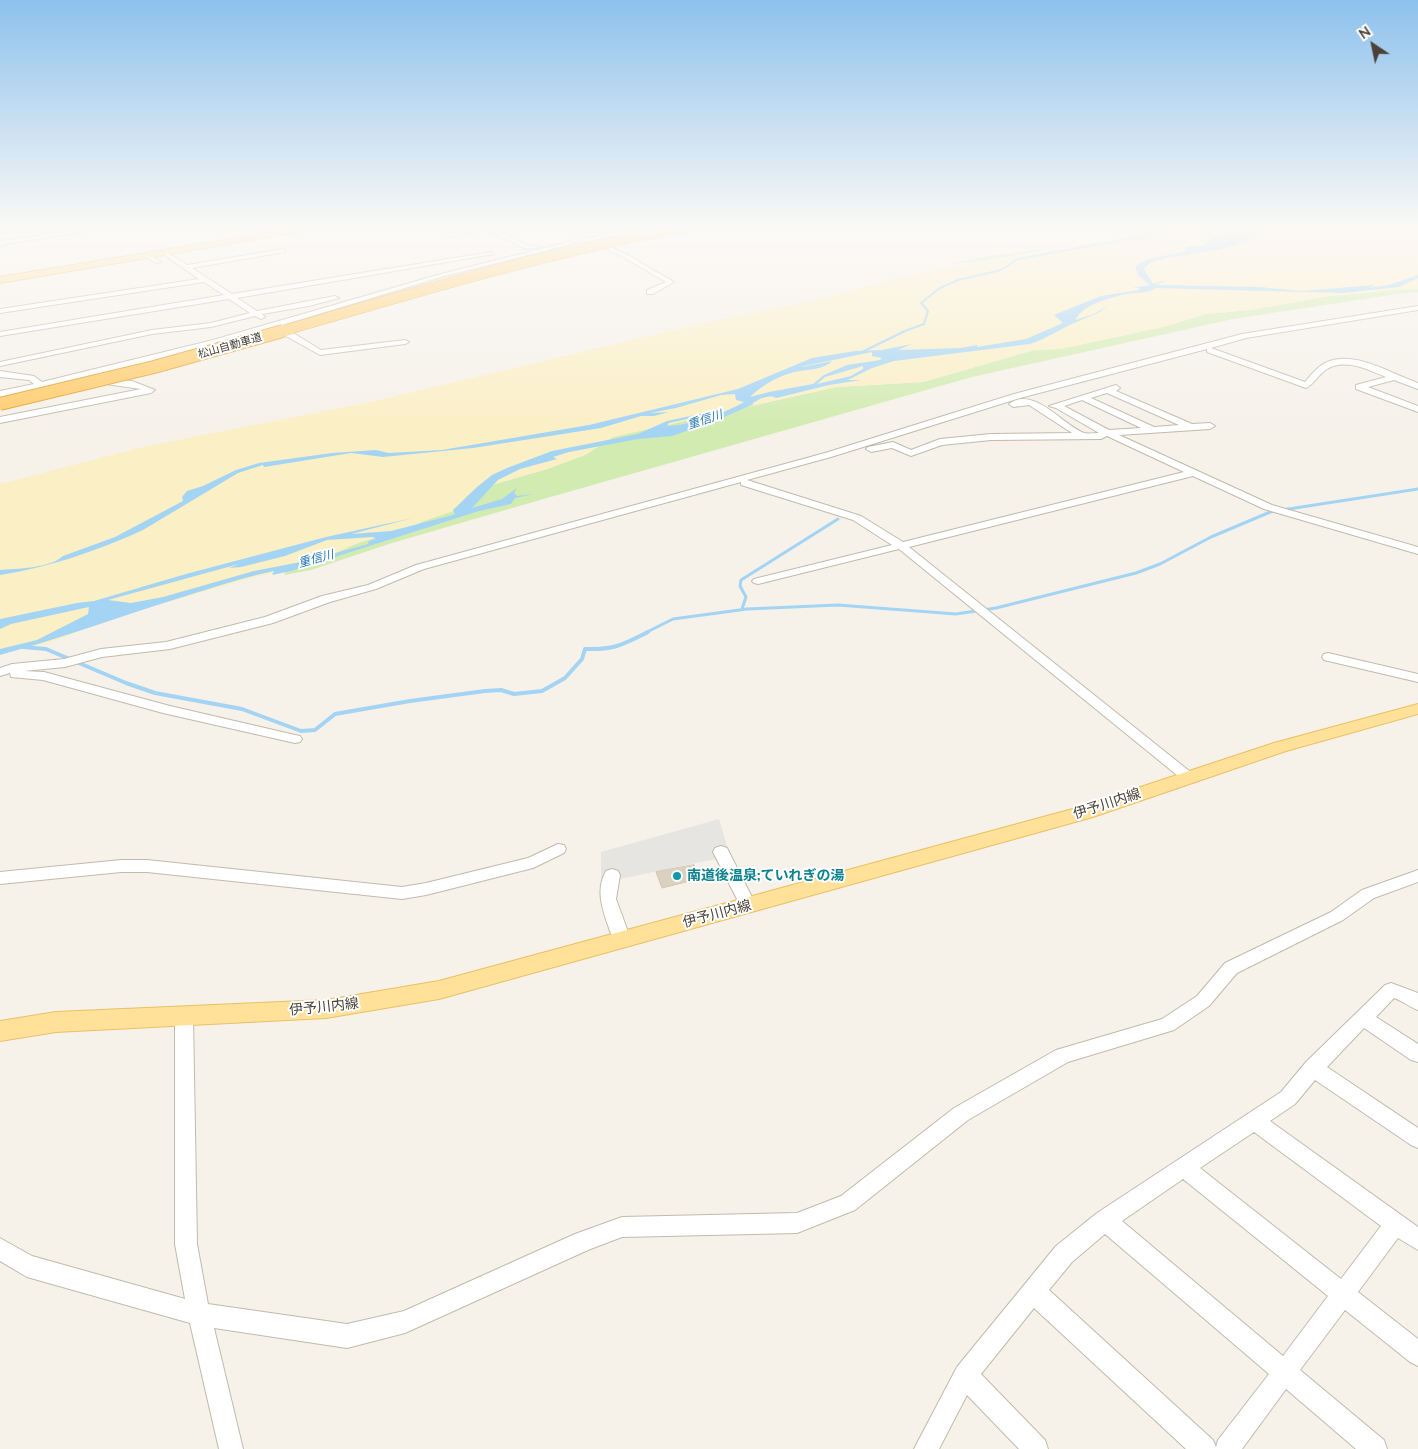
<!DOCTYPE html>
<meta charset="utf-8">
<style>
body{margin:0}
#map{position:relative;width:1418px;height:1449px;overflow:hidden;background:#f6f2ea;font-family:Mulish,sans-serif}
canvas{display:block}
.north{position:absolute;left:1348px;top:20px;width:50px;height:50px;-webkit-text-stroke:4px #fff;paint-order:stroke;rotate:326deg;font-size:14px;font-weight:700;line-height:20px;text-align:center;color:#4a4237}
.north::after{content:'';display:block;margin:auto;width:18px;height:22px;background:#4a4237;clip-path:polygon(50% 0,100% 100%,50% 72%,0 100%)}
</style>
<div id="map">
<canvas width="1418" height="1449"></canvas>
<div class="north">N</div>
</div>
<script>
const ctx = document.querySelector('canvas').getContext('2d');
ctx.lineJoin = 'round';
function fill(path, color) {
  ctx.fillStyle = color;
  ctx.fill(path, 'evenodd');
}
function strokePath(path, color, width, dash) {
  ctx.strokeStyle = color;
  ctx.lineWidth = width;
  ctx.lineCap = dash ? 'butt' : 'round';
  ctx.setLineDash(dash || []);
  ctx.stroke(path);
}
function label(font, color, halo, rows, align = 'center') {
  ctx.font = font + ' Mulish,"Noto Sans JP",sans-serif';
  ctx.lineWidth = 4;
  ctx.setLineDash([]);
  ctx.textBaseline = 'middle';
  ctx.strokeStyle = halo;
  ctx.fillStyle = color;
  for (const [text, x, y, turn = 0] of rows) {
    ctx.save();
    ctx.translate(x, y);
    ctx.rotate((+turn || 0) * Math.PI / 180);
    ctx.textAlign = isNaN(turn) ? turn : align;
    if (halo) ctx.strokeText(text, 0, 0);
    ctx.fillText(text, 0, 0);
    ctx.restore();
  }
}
fill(new Path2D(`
 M1039 249 1045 250 984 261 949 264 989 256Z
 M1418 289V292L1391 295 1233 319 972 377 526 504 392 543 311 570 284 575 286 571 302 567 358 543 415 525 480 496 495 484 547 469 585 455 613 437 836 387 923 382 1034 350 1060 349 1167 326 1205 314 1250 310 1329 296 1394 290Z`), '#d2ebb1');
fill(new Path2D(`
 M1218 226H1418V289L1394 290 1329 296 1250 310 1205 314 1167 326 1060 349 1034 350 923 382 836 387 613 437 585 455 547 469 495 484 457 510 358 543 302 567 252 578 115 617 47 644 0 653V484L143 447 375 401 694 325 814 300 911 274 1018 257 1154 231 1202 230Z`), '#fbefc5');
fill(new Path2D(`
 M719 819 730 856 601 883V852Z`), '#e7e5e1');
fill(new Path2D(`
 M1224 226H1260L1261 229 1257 231 1261 232C1245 250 1182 254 1157 260L1149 264 1144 269 1153 284 1167 280 1156 285 1259 287 1302 291 1375 285 1369 288 1389 285 1418 275V278L1399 287 1343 293 1156 288C1147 294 1136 292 1126 294 1108 299 1085 303 1075 320L1094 314 1107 306C1098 315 1089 316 1079 321 1061 328 1047 339 1030 344L894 361 872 368 848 380H861L829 385 776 398C769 394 758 399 752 404H754L715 421 672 436 638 439 569 452 553 457 557 459 520 469 498 480 472 508 502 499 517 488 514 493 517 496 534 494 515 498 511 504 479 511 291 571 272 575 274 571C244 577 215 587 186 596 124 615 63 638 0 655V649L37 640 88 614 89 607 11 624 0 629V619L77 603 94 601 186 574 326 537 413 518 351 534 391 531 449 516 455 514 453 510 477 487 492 475 507 468 552 451 638 434 667 421 709 412 705 415 669 423 667 426C691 425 723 414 744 402L736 400 735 394 721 395 676 408 650 413 669 412 654 416H641L601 428 473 448 383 457 351 453 264 467 263 465 238 473 143 530C97 551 50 567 0 575V570C16 569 51 568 63 556L115 537 183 501 182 497 187 491 203 486 236 470 259 463 332 453 376 450 389 453 442 450 589 425 738 389 812 358 855 351 882 350 912 344 898 350 961 348 977 345V347L1026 339 1063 323 1054 315 1101 296 1139 290V288H1132L1150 285 1138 275 1135 266 1148 259 1184 252 1187 247 1203 246 1225 228ZM872 352V356L882 358 880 360 847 365 824 375 813 384 769 392 750 397C761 386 776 377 791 373 803 369 823 371 832 361L802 367 804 366ZM863 366V369L851 376 817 384 825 377ZM373 537 376 539 369 541 368 544 311 560 254 571 163 597 131 603 108 600 239 564 229 568 241 567 285 556 327 540Z`), '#a4d4f4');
strokePath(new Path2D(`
 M902 332 924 324 928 311 921 303 940 288 958 280 1001 270 1018 259 1140 237 1189 226`), '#a4d4f4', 2);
strokePath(new Path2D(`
 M860 353 905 331`), '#a4d4f4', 2.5);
strokePath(new Path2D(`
 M1282 510 1418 489
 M742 609 746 597 740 586 741 580 838 519
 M645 633 673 619 747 609 838 605 956 614 996 608 1136 573 1160 564 1211 537 1275 510`), '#a4d4f4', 3);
strokePath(new Path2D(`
 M23 647 46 649 126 683 155 693 242 709 301 731 315 730 335 714 410 701 485 691 501 690 514 694 542 691 565 678 582 659 585 649C614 650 622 645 648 632`), '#a4d4f4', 4);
const building = new Path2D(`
 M694 865 698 879 662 888 656 872Z`);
fill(building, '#dbd1c1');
strokePath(building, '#d3c6b1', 1);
const minor = new Path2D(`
 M104 226H120L0 245V241Z
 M485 226H498L493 228 529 246 537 245 540 247 526 249 486 230 449 237 446 235Z
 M563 226H570L580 232 581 237 587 238 648 226H661L595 240 628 255 674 282 653 294H647V290L666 282C648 272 598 239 579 241 576 241 572 244 568 245L445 276 219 344 104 374 0 397V391L34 384 29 380 0 377V371L34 376 42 382 213 340 441 274 564 243 575 238V234Z
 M694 226H707L677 233 674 231Z
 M283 249 285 250V252L192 268 232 294 491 252 494 254 237 298 257 311 335 296 339 298 309 306 262 314 265 317 261 319 255 316 211 327 152 334 0 366V362L152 330 211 323 250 313 229 299 0 336V332L224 295 204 282 0 313V309L199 279 163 254 162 253 165 251 187 265Z
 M145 255H149L161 262 156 263 145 257Z
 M1418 306V310L1246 338 1211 348 1305 382C1311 375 1317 367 1325 363 1354 349 1391 374 1418 383V389L1394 380 1368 387 1418 406V412L1356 389V385L1386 377C1367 369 1341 356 1323 372 1317 377 1313 385 1306 388L1207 352V349L1020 398 831 457 747 480 861 516 903 542 1184 472 1107 436 1101 439 991 440 942 445 911 456 892 448 871 452 866 449 868 447 893 442 911 450 940 439 991 434 1072 433 1029 405 1013 407 1009 404C1033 385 1063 425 1084 433 1088 434 1095 433 1099 433L1056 408 1049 406 1116 385 1120 388 1116 391 1192 424 1210 423 1215 426 1210 429 1119 435 1272 505 1418 547V554L1264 509 1193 476 909 547 1193 774 1195 777 1193 780H1183L899 549 758 584 754 583 752 581 754 579 892 545 853 520 741 485V482L424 569 376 589 330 602 273 623 170 649 102 657 65 667 24 671 44 672 170 706 295 735 300 736 302 739 300 742 295 743 163 713 43 680 11 677 10 673 0 676V668L12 664 64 659 101 649 166 642 265 617 322 596 368 585 416 565 825 453 1014 394 1242 334ZM1107 393 1179 425 1154 427 1091 398ZM1082 400 1141 428 1109 430 1064 406Z
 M284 331H290L321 350 405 340 409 342 405 344 320 355 284 335Z
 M109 379 132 381 155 390 151 393 0 423V417L141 389 106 384 105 382Z
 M1328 653 1418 674V682L1324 660 1322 657 1324 654Z
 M558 844 564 845 566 849 564 853 533 868 426 895 402 899 147 872H121L0 884V872L121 860H147L402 887 426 883 528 858Z
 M721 846 727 848 729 852 756 905 754 909 748 911 742 909 740 905 713 852 715 848Z
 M612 869 618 871 620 875 616 899 631 940 628 945 622 946 616 945 613 940C606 918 593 893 606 871Z
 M1418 870V882L1374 898 1343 920 1237 973 1209 1006 1174 1030 1068 1062 968 1120 855 1210 797 1233 622 1237 588 1250 405 1333 347 1348 214 1328 243 1449H219L190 1323 27 1277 0 1261V1238L32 1256 185 1299 175 1244V1017L178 1012 184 1010 190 1012 193 1017 197 1244 208 1304 347 1324 404 1311 575 1234 622 1217 797 1213 841 1196 954 1108 1056 1050 1162 1019 1197 996 1225 963 1331 912 1362 890Z
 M1391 983 1418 993V1010C1409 1007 1403 1001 1394 998L1376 1017 1418 1044V1062L1411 1060 1364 1028 1327 1067 1418 1128V1148L1411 1145 1315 1080 1295 1104 1270 1121 1418 1227V1250L1398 1238 1358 1292 1418 1339V1366L1410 1362 1345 1310 1300 1370 1384 1440 1387 1449H1356L1286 1389 1242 1449H1186L1034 1308 981 1374 1045 1440 1048 1449H1019L967 1395 939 1449H914L957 1367 1056 1246 1097 1213 1281 1092 1306 1062 1385 985ZM1254 1132 1381 1226 1341 1279 1200 1168ZM1183 1179 1328 1296 1283 1356 1122 1221ZM1105 1234 1269 1374 1218 1440 1216 1447 1213 1440 1049 1290 1072 1262Z`);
const major = new Path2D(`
 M309 226H327L323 228 0 283V277Z
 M1418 704V714L1286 751 1093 817 439 999 326 1018 56 1032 0 1041V1021L56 1012 326 1000 439 981 1080 807 1274 743Z`);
strokePath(minor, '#c2baac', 2);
strokePath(major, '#eac063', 2);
fill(minor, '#fff');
fill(major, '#ffe199');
const highwayBridgeFar1 = new Path2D(`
 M279 332C416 292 551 251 691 226`);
const highwayBridge = new Path2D(`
 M0 404 154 367 283 331`);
strokePath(highwayBridgeFar1, '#e6a234', 11, []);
strokePath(highwayBridge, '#e6a234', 14, []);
strokePath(highwayBridgeFar1, '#ffcc6b', 10);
strokePath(highwayBridge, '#ffcc6b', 12);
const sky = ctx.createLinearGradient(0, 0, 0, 429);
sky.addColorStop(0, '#8dc1ed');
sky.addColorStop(0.53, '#fbf9f6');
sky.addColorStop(1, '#fbf9f600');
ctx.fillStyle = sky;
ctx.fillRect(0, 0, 1418, 429);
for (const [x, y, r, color] of [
 [677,876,5,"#0f9aa8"]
]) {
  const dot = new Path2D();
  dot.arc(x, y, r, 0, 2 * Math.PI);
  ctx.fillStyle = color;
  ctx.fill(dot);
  strokePath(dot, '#fff', 2);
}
label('11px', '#4a4237', '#fff', [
 ["松山自動車道",230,346,-16]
]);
label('italic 12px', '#297ab4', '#fff', [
 ["重信川",705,420,-18],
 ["重信川",316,559,-15]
]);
label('14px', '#4a4237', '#fff', [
 ["伊予川内線",1107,804,-18],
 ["伊予川内線",717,914,-15],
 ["伊予川内線",324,1007,-6]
]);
label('bold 14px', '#0d838f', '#fff', [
 ["南道後温泉;ていれぎの湯",687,876]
], 'left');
</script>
